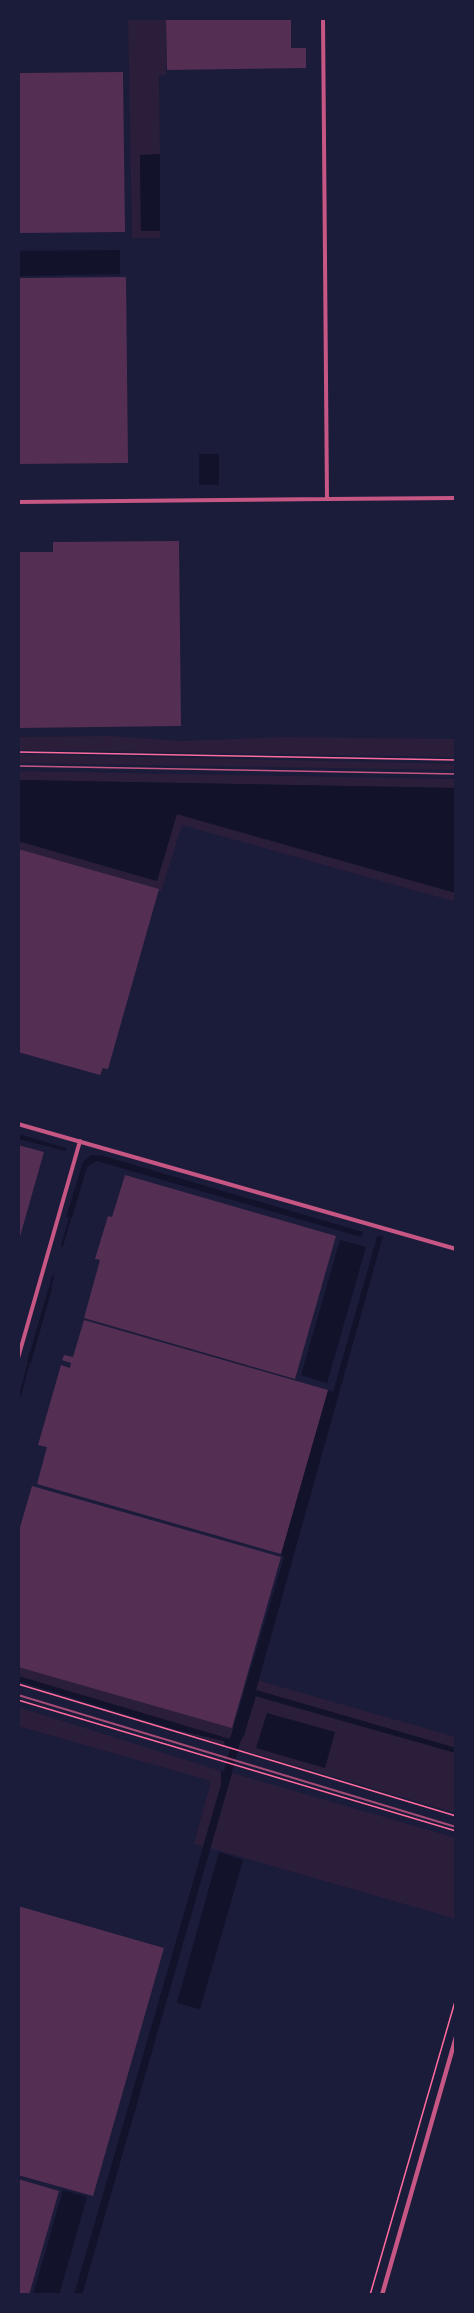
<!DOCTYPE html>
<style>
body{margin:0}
#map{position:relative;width:474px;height:2313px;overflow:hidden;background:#1b1b3a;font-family:Rubik,sans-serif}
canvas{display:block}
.frame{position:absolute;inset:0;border:20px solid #1b1b3a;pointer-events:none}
</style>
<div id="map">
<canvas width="474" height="2313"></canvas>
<div class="frame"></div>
</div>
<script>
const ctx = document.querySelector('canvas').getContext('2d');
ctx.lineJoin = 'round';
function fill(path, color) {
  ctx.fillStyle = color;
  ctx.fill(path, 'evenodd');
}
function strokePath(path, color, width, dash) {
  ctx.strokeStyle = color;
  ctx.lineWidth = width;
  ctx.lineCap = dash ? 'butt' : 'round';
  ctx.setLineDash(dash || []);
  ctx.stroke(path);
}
fill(new Path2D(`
 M128 18H166V75L159 76 160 154 140 156 141 231H160V238H132Z
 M110 736 181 741 285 737 456 739V757L18 750V737Z
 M18 754 456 764V770L18 763Z
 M18 771 456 779V788L18 780Z
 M176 814 456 893V902L182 825 161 892 18 852V841L157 881Z
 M18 1667 235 1728 234 1730 230 1739 225 1738 18 1676Z
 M257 1680 456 1737V1748L262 1692 256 1690Z
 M18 1681 177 1730 224 1741 225 1745Z
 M254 1696 456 1753V1813L236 1748 244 1735Z
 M18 1707 221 1771V1785L203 1846 194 1844 211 1781 18 1726Z
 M232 1773 456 1838V1919L210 1848Z`), '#2a1e3b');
fill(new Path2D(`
 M160 154V231H141L140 155Z
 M120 250V274L18 276V251Z
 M199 454H219V485H199Z
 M18 780 456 788V893L177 814 157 881 18 841Z
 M18 1134 66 1148V1151L18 1139Z
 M91 1155H100L363 1232 361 1237 97 1161 87 1167 72 1218 66 1217 83 1162Z
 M381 1236H383L256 1690 456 1748V1753L256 1696 244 1735 236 1748 225 1745 224 1741 177 1730 18 1681V1676L230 1739 284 1557 281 1554 328 1390 333 1392 377 1237Z
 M340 1240 366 1247 327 1383 301 1375Z
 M49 1287 52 1288 31 1363 27 1362Z
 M267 1713 335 1732 325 1768 256 1748Z
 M221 1771 232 1773 82 2295H74L221 1785Z
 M219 1852 243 1860 200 2009 177 2003Z
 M63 2190 87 2197 59 2295H33Z`), '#12122b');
strokePath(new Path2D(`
 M62 1246 70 1218
 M50 1288 53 1276
 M18 1403 29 1362`), '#12122b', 2);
strokePath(new Path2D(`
 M225 1782 237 1739`), '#12122b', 8);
fill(new Path2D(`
 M166 18H291V48H306V68L167 70Z
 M123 72 125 232 18 233V73Z
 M126 277 128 463 18 464V278Z
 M179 541 181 726 18 728V552H53V542Z
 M18 849 159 889 108 1069 103 1068 100 1075 18 1052Z
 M18 1145 44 1152 19 1240H18Z
 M125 1175 336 1236 295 1379 84 1318 100 1260 95 1259 108 1216 112 1217Z
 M84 1320 328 1390 281 1554 37 1484 47 1447 38 1445 61 1365 70 1368 71 1363 62 1360 64 1355 73 1357Z
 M32 1486 281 1557 232 1728 18 1667V1534Z
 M18 1906 164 1948 93 2196 18 2175Z
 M18 2179 59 2191 29 2295H18Z`), '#542f53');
strokePath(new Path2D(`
 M18 752 456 760
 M18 1684 456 1816
 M18 1700 456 1831
 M370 2295 456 1998`), '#ff6b9d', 1.5);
strokePath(new Path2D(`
 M18 766 456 774`), '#c65784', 1.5);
strokePath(new Path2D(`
 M323 18 327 499 456 498
 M18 502 327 499
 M18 1124 456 1249
 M18 1358 80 1141`), '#c65784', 4);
strokePath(new Path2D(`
 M382 2295 456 2037`), '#c65784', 4.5);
strokePath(new Path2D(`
 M18 1695 456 1827`), '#a44b75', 2);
</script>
